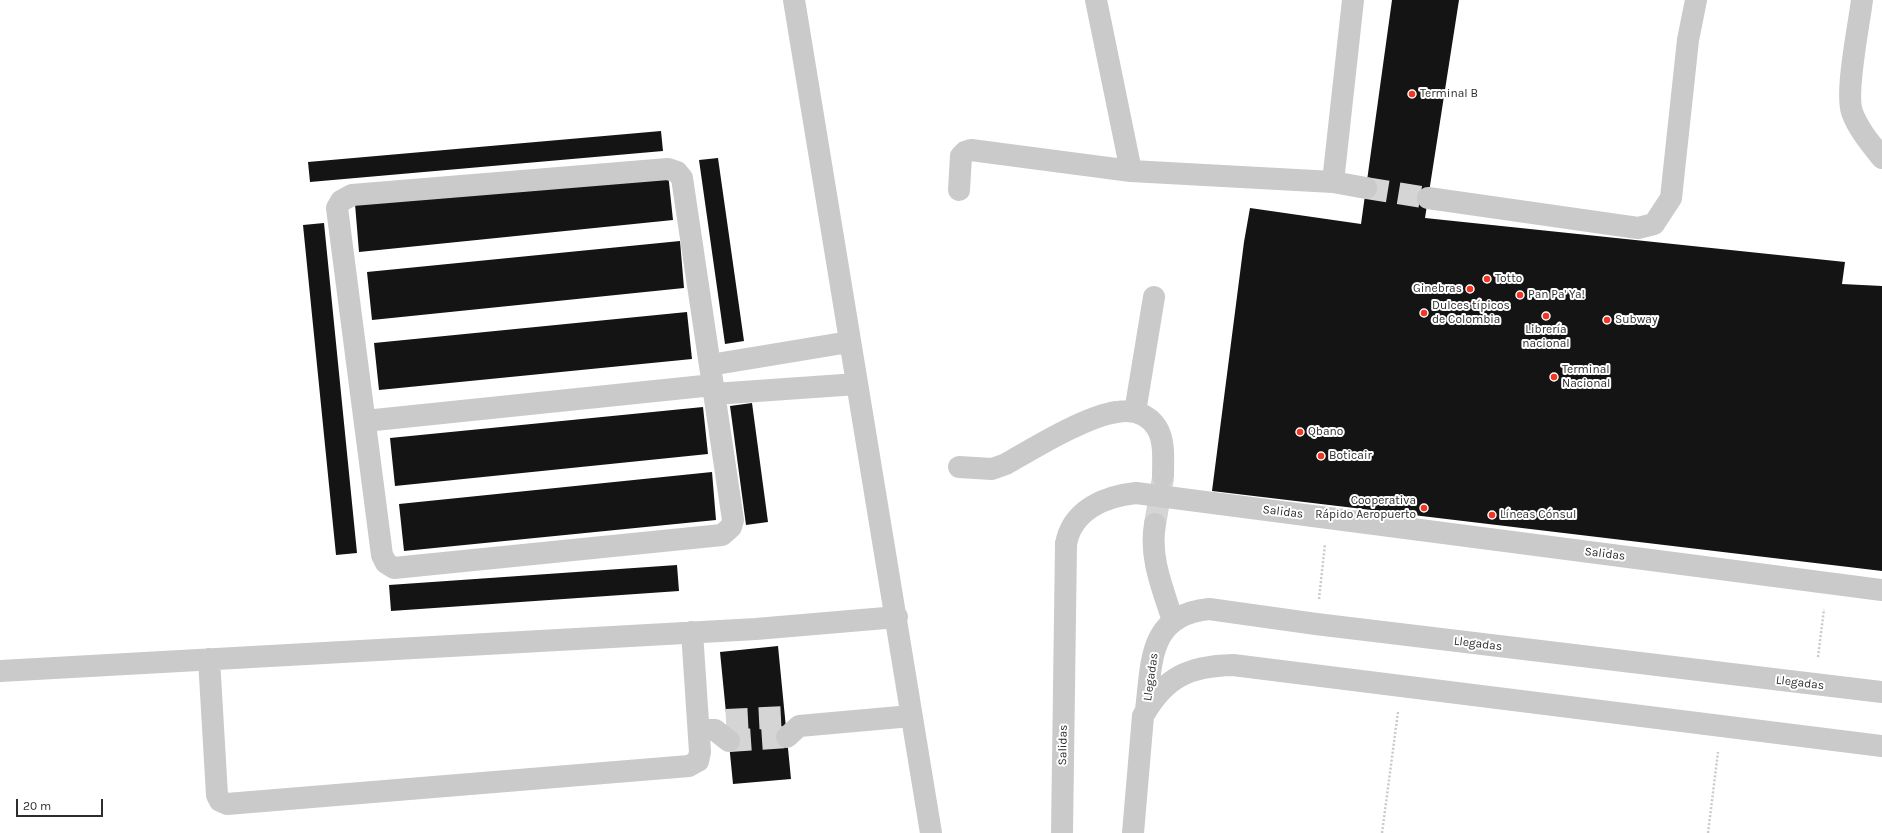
<!DOCTYPE html>
<meta charset="utf-8">
<style>
body{margin:0}
#map{position:relative;width:1882px;height:833px;overflow:hidden;background:#fff;font-family:Karla,sans-serif}
canvas{display:block}
.scale{position:absolute;left:16px;top:799px;width:87px;height:18px;box-sizing:border-box;border:2px solid #2d2d2d;border-top:0;padding-left:5px;font-size:12px;line-height:14px;white-space:nowrap;color:#2d2d2d;-webkit-text-stroke:3px #fff;paint-order:stroke}
</style>
<div id="map">
<canvas width="1882" height="833"></canvas>
<div class="scale">20 m</div>
</div>
<script>
const ctx = document.querySelector('canvas').getContext('2d');
ctx.lineJoin = 'round';
function fill(path, color) {
  ctx.fillStyle = color;
  ctx.fill(path, 'evenodd');
}
function strokePath(path, color, width, dash) {
  ctx.strokeStyle = color;
  ctx.lineWidth = width;
  ctx.lineCap = dash ? 'butt' : 'round';
  ctx.setLineDash(dash || []);
  ctx.stroke(path);
}
function label(font, color, halo, rows, align = 'center') {
  ctx.font = font + ' Karla,sans-serif';
  ctx.lineWidth = 4;
  ctx.setLineDash([]);
  ctx.textBaseline = 'middle';
  ctx.strokeStyle = halo;
  ctx.fillStyle = color;
  for (const [text, x, y, turn = 0] of rows) {
    ctx.save();
    ctx.translate(x, y);
    ctx.rotate((+turn || 0) * Math.PI / 180);
    ctx.textAlign = isNaN(turn) ? turn : align;
    if (halo) ctx.strokeText(text, 0, 0);
    ctx.fillText(text, 0, 0);
    ctx.restore();
  }
}
fill(new Path2D(`
 M1392 0H1459L1425 218 1845 262 1842 284 1882 286V571L1212 491 1244 242 1250 208 1361 224Z
 M661 131 663 151 310 182 308 162Z
 M718 158 744 341 725 344 699 160Z
 M668 173 673 220 359 252 355 204Z
 M324 223 357 553 336 555 303 225Z
 M680 241 684 288 372 320 367 272Z
 M687 312 692 359 379 390 374 343Z
 M752 403 768 522 746 525 730 406Z
 M703 407 708 454 395 486 390 438Z
 M712 472 716 520 404 551 399 504Z
 M677 565 679 591 391 611 389 585Z
 M778 646 791 779 733 784 720 652Z`), '#141414');
strokePath(new Path2D(`
 M1366 188 1428 198
 M1155 524 1163 478
 M726 720 785 717
 M729 741 787 737`), '#d5d5d5', 22, [22, 11]);
strokePath(new Path2D(`
 M1319 599 1325 544
 M1818 657 1824 609
 M1382 833 1398 712
 M1708 833 1718 752`), '#cacaca', 2.5, [2, 2]);
strokePath(new Path2D(`
 M794 0 931 833
 M1096 0 1131 171
 M1862 0C1859 25 1845 92 1852 112 1858 129 1871 144 1882 158
 M668 169 677 172 682 178 733 520 731 527 722 535 394 568 386 563 382 555 337 208 341 201 352 195Z
 M1333 182 1353 0
 M959 190 961 156 965 152 971 150 1131 171 1333 182 1366 188
 M1428 198 1638 228 1654 224 1671 198 1688 40 1696 0
 M710 365 849 342
 M714 394 857 384
 M1135 412 1154 297
 M365 421 713 385
 M959 467 992 469 1006 464C1034 448 1086 416 1117 412 1133 409 1148 414 1157 428 1165 441 1163 461 1163 476
 M1155 524C1149 558 1163 589 1173 621
 M209 659 217 795 220 801 227 804 689 766 698 761 700 752 692 632
 M0 671 756 629 897 617
 M1146 710C1152 662 1148 615 1209 609L1316 624 1882 692
 M699 730H715L729 741
 M787 737 799 726 911 716
 M1062 833 1066 544
 M1133 833 1143 716C1165 677 1189 666 1233 665L1882 746`), '#cacaca', 22);
strokePath(new Path2D(`
 M1066 544C1072 510 1105 496 1136 493L1882 590`), '#cacaca', 22);
for (const [x, y, r, color] of [
 [1412,94,4,"#f33621"],
 [1487,279,4,"#f33621"],
 [1470,289,4,"#f33621"],
 [1520,295,4,"#f33621"],
 [1424,313,4,"#f33621"],
 [1546,316,4,"#f33621"],
 [1607,320,4,"#f33621"],
 [1554,377,4,"#f33621"],
 [1300,432,4,"#f33621"],
 [1321,456,4,"#f33621"],
 [1424,508,4,"#f33621"],
 [1492,515,4,"#f33621"]
]) {
  const dot = new Path2D();
  dot.arc(x, y, r, 0, 2 * Math.PI);
  ctx.fillStyle = color;
  ctx.fill(dot);
  strokePath(dot, '#fff', 1.5);
}
label('12px', '#2d2d2d', '#fff', [
 ["Terminal B",1420,94],
 ["Totto",1495,279],
 ["Ginebras",1462,289,"right"],
 ["Pan Pa' Ya!",1528,295],
 ["Dulces típicos",1432,306],
 ["de Colombia",1432,320],
 ["Subway",1615,320],
 ["Librería",1546,330,"center"],
 ["nacional",1546,344,"center"],
 ["Terminal",1562,370],
 ["Nacional",1562,384],
 ["Qbano",1308,432],
 ["Boticair",1329,456],
 ["Cooperativa",1416,501,"right"],
 ["Rápido Aeropuerto",1416,515,"right"],
 ["Líneas Cónsul",1500,515]
], 'left');
label('12px', '#2d2d2d', '#fff', [
 ["Salidas",1283,512,7],
 ["Salidas",1605,554,7],
 ["Llegadas",1478,644,7],
 ["Llegadas",1151,677,-82],
 ["Llegadas",1800,683,7],
 ["Salidas",1063,745,-89]
]);
</script>
